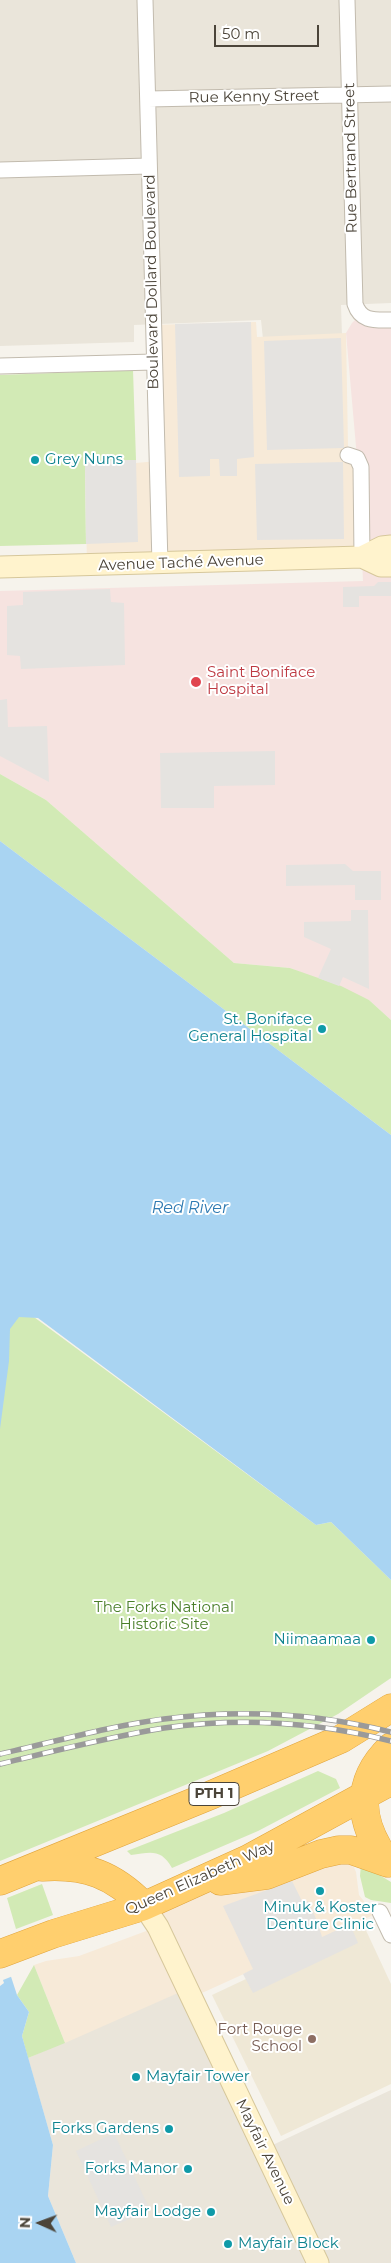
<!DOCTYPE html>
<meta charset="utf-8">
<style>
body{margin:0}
#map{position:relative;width:391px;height:2263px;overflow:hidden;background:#f6f3ec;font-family:Montserrat,sans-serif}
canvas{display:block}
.north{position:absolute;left:15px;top:2198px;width:50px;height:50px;-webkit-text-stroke:4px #fff;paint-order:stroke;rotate:272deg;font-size:14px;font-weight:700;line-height:20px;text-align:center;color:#4b4439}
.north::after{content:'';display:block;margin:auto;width:18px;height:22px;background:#4b4439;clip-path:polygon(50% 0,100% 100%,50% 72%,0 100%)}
.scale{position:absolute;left:214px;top:25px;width:105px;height:22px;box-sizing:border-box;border:2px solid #4b4439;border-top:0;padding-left:6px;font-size:15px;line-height:18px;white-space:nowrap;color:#4b4439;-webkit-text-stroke:4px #fff;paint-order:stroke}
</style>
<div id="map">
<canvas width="391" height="2263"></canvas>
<div class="north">N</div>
<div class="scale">50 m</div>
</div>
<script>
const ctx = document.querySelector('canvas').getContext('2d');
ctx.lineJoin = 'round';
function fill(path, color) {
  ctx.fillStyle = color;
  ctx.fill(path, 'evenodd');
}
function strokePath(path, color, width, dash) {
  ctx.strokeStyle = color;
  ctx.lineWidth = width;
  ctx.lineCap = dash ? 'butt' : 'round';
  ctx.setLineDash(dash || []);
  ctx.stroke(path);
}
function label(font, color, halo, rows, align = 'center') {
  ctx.font = font + ' Montserrat,sans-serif';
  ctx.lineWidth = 4;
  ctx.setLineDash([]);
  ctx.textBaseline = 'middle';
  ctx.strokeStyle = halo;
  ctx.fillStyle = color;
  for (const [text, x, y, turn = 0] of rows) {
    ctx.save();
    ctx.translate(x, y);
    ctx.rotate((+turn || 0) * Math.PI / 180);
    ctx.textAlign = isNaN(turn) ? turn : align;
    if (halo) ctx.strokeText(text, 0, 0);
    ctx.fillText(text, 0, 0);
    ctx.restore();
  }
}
fill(new Path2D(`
 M0 0H391V303L341 305 342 336 263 339 261 320 134 325V342L0 346Z
 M187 1988 264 2149 391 2090V2263H76L48 2196 53 2145 28 2058Z`), '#eae5da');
fill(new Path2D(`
 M256 322 257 337 346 333 348 446 357 458 362 557 87 566 85 461 136 460V463L157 461 153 325Z
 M350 1859 356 1872 359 1895 367 1905H382L380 1912 191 1998 187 1989 65 2043 34 1965 46 1961 79 1956 157 1927 144 1906 194 1884Z`), '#f7ead8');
fill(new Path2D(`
 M363 1924 391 1984V2084L281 2136 212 1995Z`), '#efe8d6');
fill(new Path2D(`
 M360 315 391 320V1020L369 1000 290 968 234 963 46 800 0 774V591L363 581 357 458 346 333 352 323Z`), '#f6e3e0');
fill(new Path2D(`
 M133 370 136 460 85 462 86 544 0 546V375Z
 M0 774 46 800 234 963 290 968 341 986 369 1000 391 1020V1135L0 841Z
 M0 1292 316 1525 331 1522 391 1580V1678L338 1714 268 1751 0 1861Z
 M318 1771 336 1779 340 1788 258 1831 172 1868C161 1849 152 1852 131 1855L127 1851 224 1813Z
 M361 1864 391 1882V1903L371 1900 365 1897 360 1876Z
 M42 1884 53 1915 16 1929 7 1898Z
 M34 1965 65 2043 28 2058 22 2036 29 2012 17 1995Z`), '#d2eab5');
fill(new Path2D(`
 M251 322 254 457 237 459V476H220L219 459H210V476L179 477 175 324Z
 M341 338 344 448 267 450 264 341Z
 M136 460 138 542 86 544 85 461Z
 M343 462 344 539 257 540 255 464Z
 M378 582H391V596H359V607H343V587L374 586Z
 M110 589 111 602 124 603 125 665 21 669 20 656 7 655V606L23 605V592Z
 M7 699 8 727 47 726 49 782 0 756V700Z
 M275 751V785L214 786V808H161L160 753Z
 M345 864 353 871H381V900H355V885L286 886V865Z
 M351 910H368L369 989 343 977 339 986 318 978 331 949 304 937V922L351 921Z
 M292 1881 303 1903 308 1901 317 1921 322 1937 350 1924 358 1943 253 1993 243 1974 253 1969 223 1906Z
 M114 2133 150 2210 111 2227 76 2151Z`), '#e5e3e0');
fill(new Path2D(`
 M0 841 391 1135V1580L331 1522 316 1525 38 1318 19 1317 10 1329 9 1361 0 1429Z
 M0 1943 17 1995 29 2012 22 2036 53 2145 48 2196 76 2263H0Z`), '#a9d4f2');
fill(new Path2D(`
 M0 1940 2 1942 13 1976 3 1980 4 1983 0 1986Z`), '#f6f3ec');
const street = new Path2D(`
 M145 0 160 564
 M347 0 355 304C361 322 375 320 391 320
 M148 99 391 94
 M0 170 149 166
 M0 366 154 362
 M348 455 357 458 361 467 362 557
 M380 1912 391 1935`);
const secondary = new Path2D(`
 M362 557 381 566H391
 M0 567 362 557 382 547 391 546
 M144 1906 158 1927 318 2263`);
const highway = new Path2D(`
 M388 1863C359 1824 353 1783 391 1747
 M42 1867C86 1864 114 1875 144 1906
 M0 1881 211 1795 341 1739 391 1708
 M220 1881 267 1875 321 1854 339 1850H351L388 1863
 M0 1954 53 1934 144 1906 248 1859 391 1781`);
strokePath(street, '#c2bbae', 17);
strokePath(secondary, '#d6c79b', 23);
strokePath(highway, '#e0a43c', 29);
strokePath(street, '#fff', 15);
strokePath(secondary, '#fff3cd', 21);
strokePath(highway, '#ffcf6e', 28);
const rail = new Path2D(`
 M0 1754C54 1742 109 1726 164 1719 241 1709 316 1713 391 1732
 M0 1764C54 1751 109 1737 164 1728 240 1717 317 1722 391 1741`);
strokePath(rail, '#9a9a9a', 5.5);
strokePath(rail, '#fff', 4, [11]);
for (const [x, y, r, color] of [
 [35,460,5,"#0f9aa8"],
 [196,682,6,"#e0444e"],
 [322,1029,5,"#0f9aa8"],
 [371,1640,5,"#0f9aa8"],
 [320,1891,5,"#0f9aa8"],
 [312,2039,5,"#8d6e63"],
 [136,2077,5,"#0f9aa8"],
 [169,2129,5,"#0f9aa8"],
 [188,2169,5,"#0f9aa8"],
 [211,2212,5,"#0f9aa8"],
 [228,2244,5,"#0f9aa8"]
]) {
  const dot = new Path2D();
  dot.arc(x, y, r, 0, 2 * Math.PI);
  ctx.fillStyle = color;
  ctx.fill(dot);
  strokePath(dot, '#fff', 2);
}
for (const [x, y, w] of [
 [214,1794,50]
]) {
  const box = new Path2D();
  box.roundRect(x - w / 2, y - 11.5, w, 23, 4);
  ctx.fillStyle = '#fff';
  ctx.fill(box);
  strokePath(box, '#4b4439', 1);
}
label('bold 14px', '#4b4439', null, [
 ["PTH 1",214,1794]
]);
label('15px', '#4b4439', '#fff', [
 ["Rue Kenny Street",254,97,-1],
 ["Rue Bertrand Street",351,158,-91],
 ["Boulevard Dollard Boulevard",152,282,-91],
 ["Avenue Taché Avenue",181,563,-2],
 ["Queen Elizabeth Way",200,1878,-24],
 ["Mayfair Avenue",265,2152,64]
]);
label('15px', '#0d838f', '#fff', [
 ["Grey Nuns",45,460,"left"],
 ["St. Boniface",312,1020],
 ["General Hospital",312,1037],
 ["Niimaamaa",361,1640],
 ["Minuk & Koster",320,1908,"center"],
 ["Denture Clinic",320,1925,"center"],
 ["Mayfair Tower",146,2077,"left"],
 ["Forks Gardens",159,2129],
 ["Forks Manor",178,2169],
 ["Mayfair Lodge",201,2212],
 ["Mayfair Block",238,2244,"left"]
], 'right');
label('15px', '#be3a42', '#fff', [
 ["Saint Boniface",207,673],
 ["Hospital",207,690]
], 'left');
label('15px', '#4a7f2a', '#fff', [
 ["The Forks National",164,1608],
 ["Historic Site",164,1625]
]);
label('15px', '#785e54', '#fff', [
 ["Fort Rouge",302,2030],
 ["School",302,2047]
], 'right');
label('italic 16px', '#2e7ab2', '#fff', [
 ["Red River",190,1208]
]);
</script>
